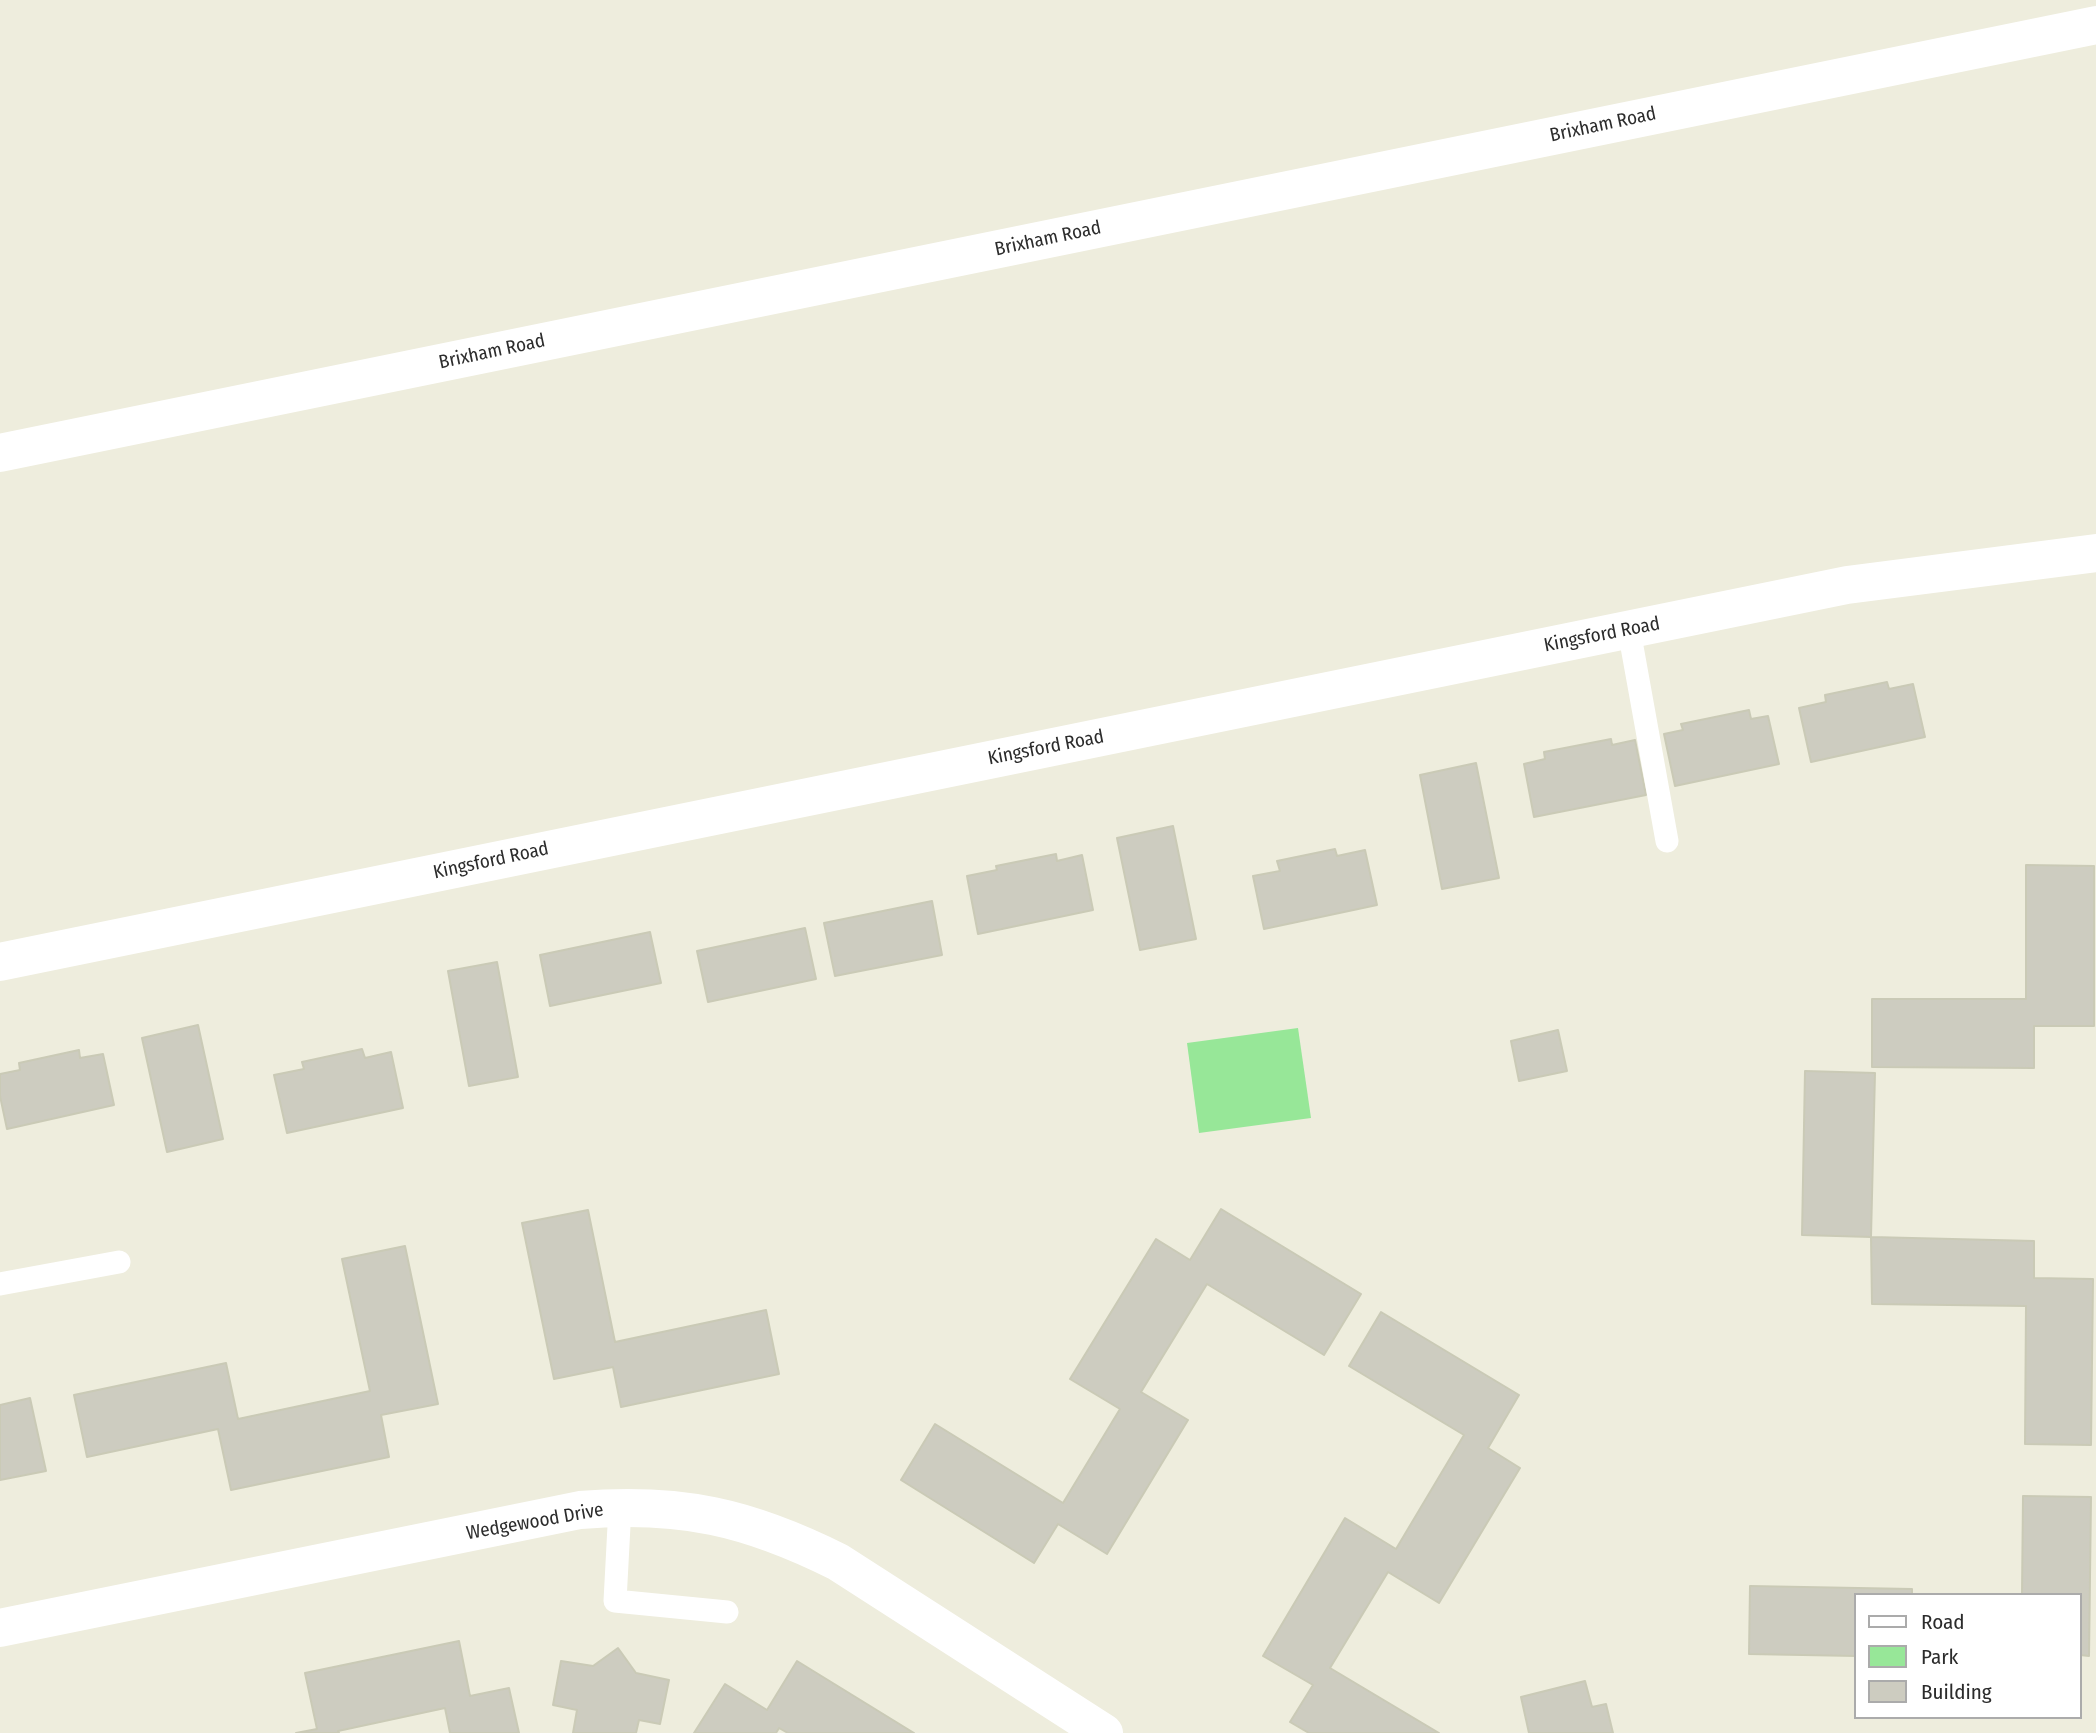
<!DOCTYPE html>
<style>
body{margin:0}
#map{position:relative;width:2096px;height:1733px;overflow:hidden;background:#eeeddd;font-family:"Fira Sans Condensed",sans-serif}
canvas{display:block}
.legend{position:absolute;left:1854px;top:1593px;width:228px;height:126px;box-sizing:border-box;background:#fff;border:2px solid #ababab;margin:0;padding:9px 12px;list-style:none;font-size:21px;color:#2c2c2c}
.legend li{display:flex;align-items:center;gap:14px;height:35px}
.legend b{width:35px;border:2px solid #ababab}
</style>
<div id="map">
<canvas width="2096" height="1733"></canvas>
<ul class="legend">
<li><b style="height:9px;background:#fff"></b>Road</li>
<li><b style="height:19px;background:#97e798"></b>Park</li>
<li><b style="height:19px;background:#cdccc0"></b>Building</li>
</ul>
</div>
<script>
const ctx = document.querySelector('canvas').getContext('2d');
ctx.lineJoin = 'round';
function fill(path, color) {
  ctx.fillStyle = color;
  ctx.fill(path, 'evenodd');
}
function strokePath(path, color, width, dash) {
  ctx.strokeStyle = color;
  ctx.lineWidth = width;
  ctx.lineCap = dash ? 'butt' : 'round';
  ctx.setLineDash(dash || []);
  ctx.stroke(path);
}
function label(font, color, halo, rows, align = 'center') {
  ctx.font = font + ' "Fira Sans Condensed",sans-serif';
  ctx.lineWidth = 5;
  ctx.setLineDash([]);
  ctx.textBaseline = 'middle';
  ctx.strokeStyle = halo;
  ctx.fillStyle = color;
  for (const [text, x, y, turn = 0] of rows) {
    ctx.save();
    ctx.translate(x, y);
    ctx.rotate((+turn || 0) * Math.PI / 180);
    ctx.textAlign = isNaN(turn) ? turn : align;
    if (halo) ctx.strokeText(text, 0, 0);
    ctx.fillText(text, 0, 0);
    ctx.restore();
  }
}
fill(new Path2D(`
 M1298 1028 1311 1118 1199 1133 1187 1043Z`), '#97e798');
const building = new Path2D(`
 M1887 682 1889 689 1913 684 1925 737 1811 762 1799 708 1826 702 1825 695Z
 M1749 710 1751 719 1768 716 1779 764 1675 786 1664 734 1683 730 1681 724Z
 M1611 739 1612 745 1635 740 1646 795 1534 817 1524 764 1545 759 1544 752Z
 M1476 763 1499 878 1442 889 1420 775Z
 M1173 826 1196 939 1140 950 1117 838Z
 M1335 849 1337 856 1365 850 1377 905 1264 929 1253 876 1280 871 1277 861Z
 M1056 854 1057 861 1082 855 1093 910 978 934 967 876 997 870 996 866Z
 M2026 865 2094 866V1026H2034V1068L1872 1067V999H2026Z
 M932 901 942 955 835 976 824 923Z
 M805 928 816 979 708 1002 697 951Z
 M650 932 661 983 550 1006 540 955Z
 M497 962 518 1077 469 1086 448 971Z
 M198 1025 223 1139 167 1152 142 1038Z
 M1558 1030 1567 1071 1519 1081 1511 1041Z
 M362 1049 365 1058 391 1052 403 1108 287 1133 274 1075 304 1069 302 1062Z
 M79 1050 80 1058 103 1054 114 1105 7 1129 0 1096V1074L20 1070 19 1063Z
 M1805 1071 1875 1073 1871 1237 1802 1235Z
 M1221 1209 1361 1294 1324 1355 1207 1284 1141 1392 1188 1420 1107 1554 1058 1524 1034 1563 901 1480 935 1424 1063 1503 1120 1409 1070 1379 1156 1239 1190 1260Z
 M588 1210 615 1342 766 1310 779 1374 621 1407 613 1367 554 1379 522 1223Z
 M1871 1237 2034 1241V1278L2093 1279 2091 1445 2025 1444 2026 1306 1872 1304Z
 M405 1246 438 1404 381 1415 389 1457 231 1490 218 1429 87 1457 74 1395 226 1363 238 1419 370 1391 342 1259Z
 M1381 1312 1519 1395 1488 1448 1520 1468 1439 1603 1388 1572 1330 1668 1439 1733H1309L1290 1722 1313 1685 1263 1656 1345 1518 1396 1549 1464 1435 1349 1366Z
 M30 1398 46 1471 0 1480V1405Z
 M2023 1496 2091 1497 2089 1656 2080 1655V1595H2022Z
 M1750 1586 1912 1589V1595H1856V1656L1749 1654Z
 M459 1641 470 1696 509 1688 519 1733H450L445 1708 338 1731 339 1733H296L317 1729 305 1673Z
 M618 1648 636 1673 669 1680 660 1724 639 1720 636 1733H573L577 1710 553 1705 561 1661 593 1666Z
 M797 1661 914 1733H788L779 1728 776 1733H694L725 1684 767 1710Z
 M1585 1681 1592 1707 1606 1704 1613 1733H1529L1521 1697Z`);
fill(building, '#cdccc0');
strokePath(building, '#cacab6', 2);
strokePath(new Path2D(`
 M1629 630 1667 841
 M0 1284 119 1262
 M620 1507 615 1601 727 1612`), '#fff', 23);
strokePath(new Path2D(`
 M0 453 2096 25
 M0 962 1847 585 2096 553`), '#fff', 38);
strokePath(new Path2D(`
 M0 1628 580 1510C681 1502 748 1517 838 1562L1104 1733`), '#fff', 38);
label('19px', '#2c2c2c', '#fff', [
 ["Brixham Road",1603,125,-12],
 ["Brixham Road",1048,239,-12],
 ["Brixham Road",492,352,-12],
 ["Kingsford Road",1602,635,-11],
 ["Kingsford Road",1046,748,-11],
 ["Kingsford Road",491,861,-12],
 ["Wedgewood Drive",535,1522,-10]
]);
</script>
